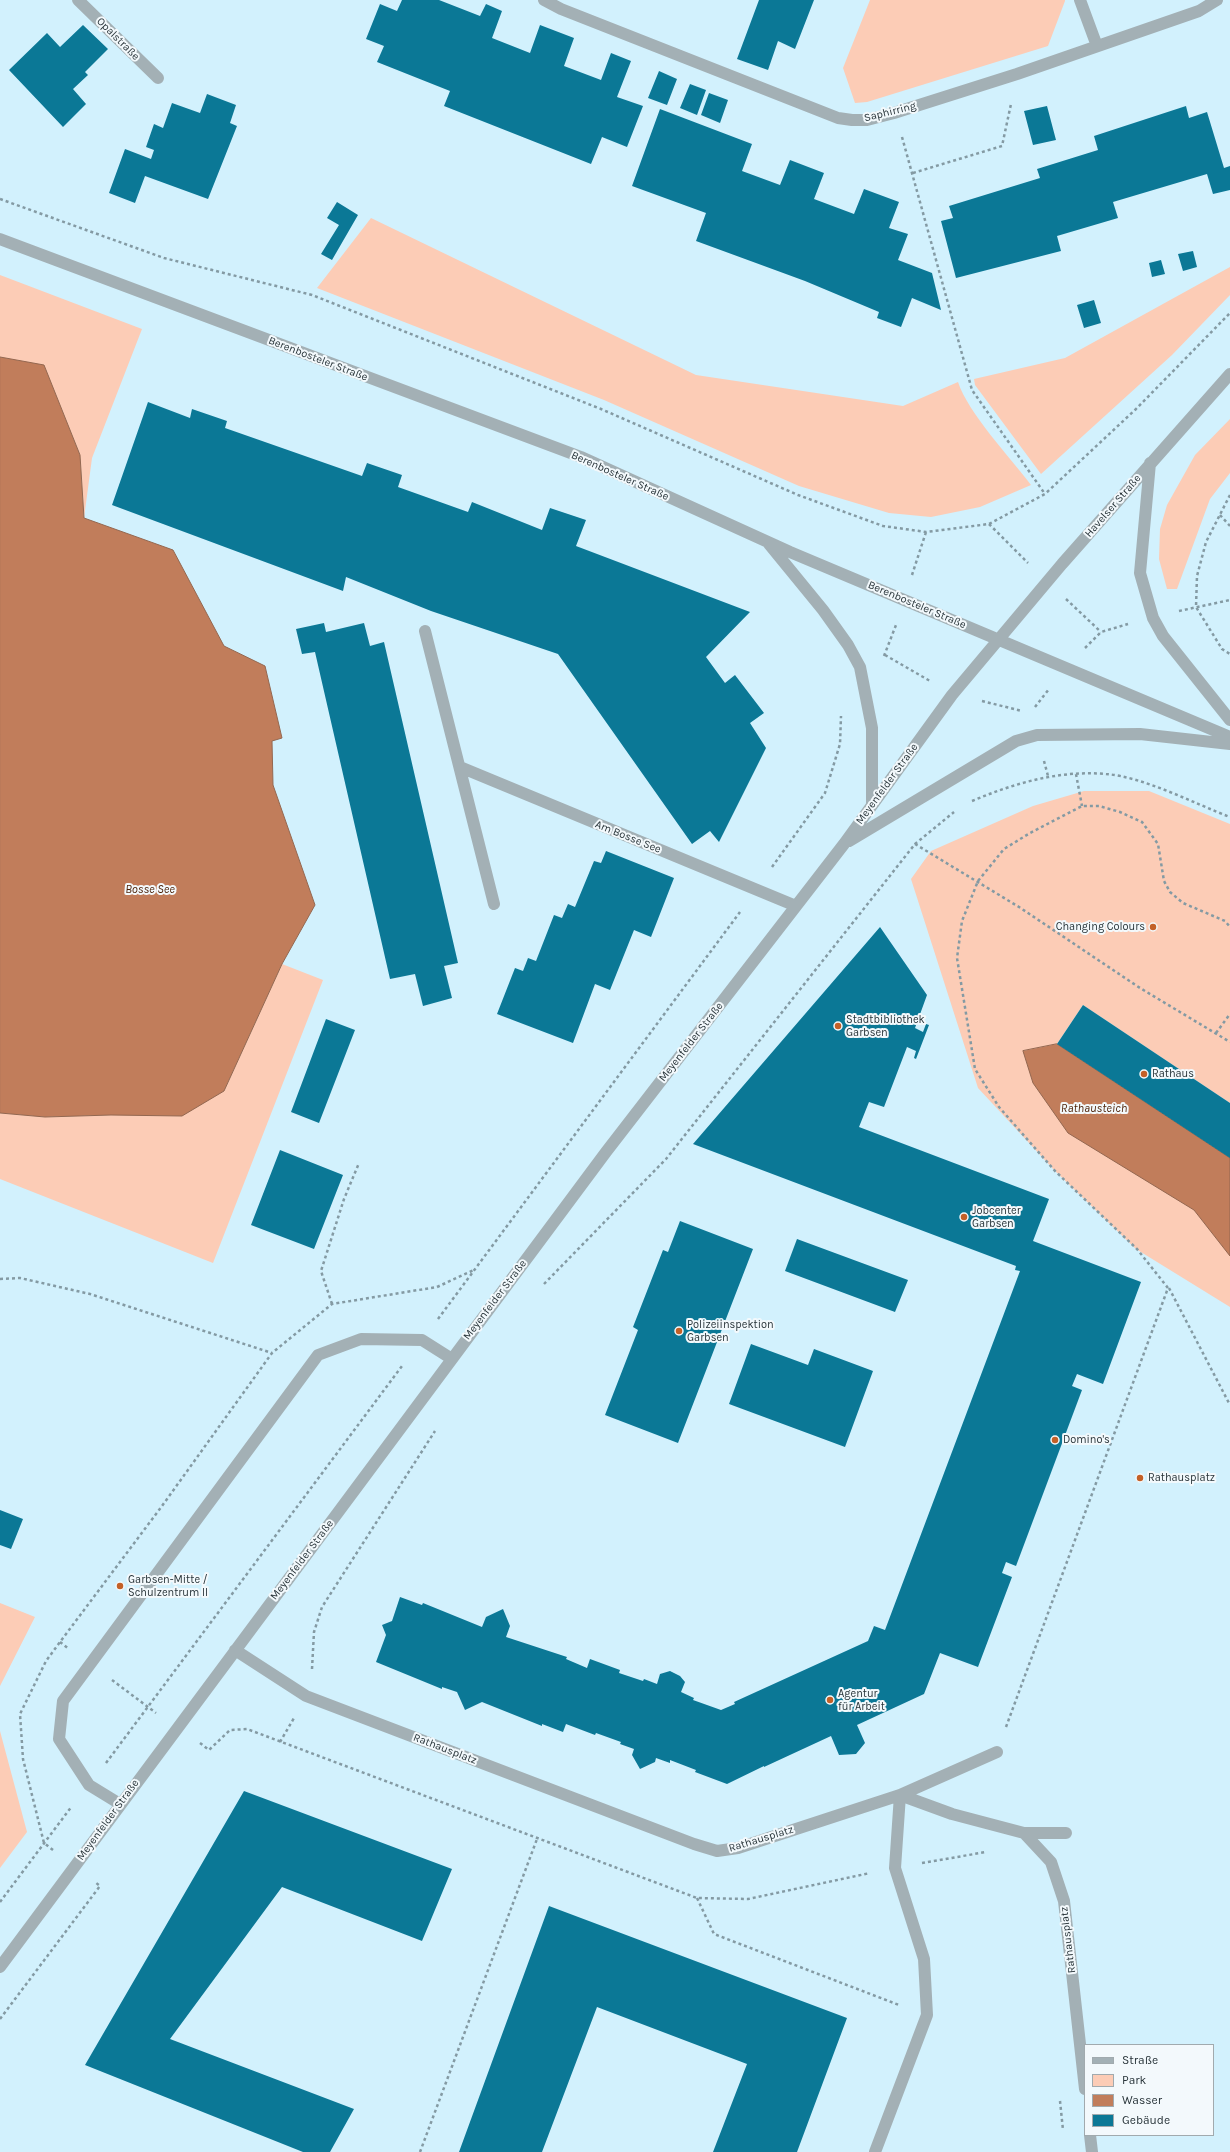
<!DOCTYPE html>
<meta charset="utf-8">
<style>
body{margin:0}
#map{position:relative;width:1230px;height:2152px;overflow:hidden;background:#d2f1fd;font-family:Karla,sans-serif}
canvas{display:block}
.legend{position:absolute;left:1084px;top:2044px;width:130px;height:92px;box-sizing:border-box;background:#f3f9fc;border:1px solid #a1aaae;margin:0;padding:5px 7px;list-style:none;font-size:12px;color:#273338}
.legend li{display:flex;align-items:center;gap:8px;height:20px}
.legend b{width:20px;border:1px solid #a1aaae}
</style>
<div id="map">
<canvas width="1230" height="2152"></canvas>
<ul class="legend">
<li><b style="height:5px;background:#a3b0b5"></b>Straße</li>
<li><b style="height:11px;background:#fcccb6"></b>Park</li>
<li><b style="height:11px;background:#c17d5b"></b>Wasser</li>
<li><b style="height:11px;background:#0b7896"></b>Gebäude</li>
</ul>
</div>
<script>
const ctx = document.querySelector('canvas').getContext('2d');
ctx.lineJoin = 'round';
function fill(path, color) {
  ctx.fillStyle = color;
  ctx.fill(path, 'evenodd');
}
function strokePath(path, color, width, dash) {
  ctx.strokeStyle = color;
  ctx.lineWidth = width;
  ctx.lineCap = dash ? 'butt' : 'round';
  ctx.setLineDash(dash || []);
  ctx.stroke(path);
}
function label(font, color, halo, rows, align = 'center') {
  ctx.font = font + ' Karla,sans-serif';
  ctx.lineWidth = 4;
  ctx.setLineDash([]);
  ctx.textBaseline = 'middle';
  ctx.strokeStyle = halo;
  ctx.fillStyle = color;
  for (const [text, x, y, turn = 0] of rows) {
    ctx.save();
    ctx.translate(x, y);
    ctx.rotate((+turn || 0) * Math.PI / 180);
    ctx.textAlign = isNaN(turn) ? turn : align;
    if (halo) ctx.strokeText(text, 0, 0);
    ctx.fillText(text, 0, 0);
    ctx.restore();
  }
}
fill(new Path2D(`
 M870 0H1065V1L1048 46 867 102 855 103 843 68Z
 M371 218 696 375 903 406 958 382C968 413 1010 457 1031 485L980 507 931 517 889 513 799 486 604 400 317 288Z
 M1230 267V295L1172 355 1041 474 975 385 974 379 1065 358Z
 M0 275 142 329 92 458 84 518 80 455 44 366 0 357Z
 M1230 419V473L1210 499 1177 589H1167L1159 559 1160 529 1167 505 1195 455Z
 M1084 791H1149L1230 824V1103L1083 1005 1057 1044 1230 1158V1307L1136 1249 1055 1171 978 1088 911 879 931 851 1033 806Z
 M282 964 323 980 213 1263 0 1179V1113L45 1117 111 1115 224 1091Z
 M0 1603 35 1617 0 1686Z
 M0 1731 27 1832 0 1868Z`), '#fcccb6');
const water = new Path2D(`
 M0 357 44 365 80 455 84 518 173 550 224 646 265 666 282 738 272 741 273 785 315 905 282 964 224 1091 182 1116 111 1115 45 1117 0 1113Z
 M1057 1044 1230 1158V1256L1194 1210 1068 1133 1033 1083 1023 1051Z`);
fill(water, '#c17d5b');
strokePath(water, '#936750', 1);
fill(new Path2D(`
 M402 0H439L480 16 486 4 502 11 492 38 530 53 540 25 574 38 564 66 601 80 611 53 631 61 617 97 643 106 627 147 602 137 591 164 444 106 450 91 377 62 384 46 366 39 380 4 397 11Z
 M759 0H814L795 49 778 41 768 70 737 59Z
 M83 25 108 49 85 72 88 75 73 89 86 104 63 127 9 70 47 33 60 47Z
 M659 71 677 79 667 105 648 98Z
 M690 84 706 90 697 115 680 108Z
 M709 93 728 100 720 123 701 115Z
 M207 94 236 105 230 123 237 126 208 199 145 176 135 203 109 193 125 149 151 159 154 150 146 147 154 124 163 128 172 103 200 113Z
 M1047 106 1056 140 1033 145 1024 111Z
 M1186 106 1189 118 1207 112 1224 168 1230 166V190L1213 194 1207 174 1113 202 1118 218 1057 236 1061 251 956 278 941 221 953 218 949 206 1040 178 1037 169 1098 150 1094 136Z
 M660 109 752 144 742 171 780 185 790 160 824 173 814 199 854 214 864 189 899 202 889 228 908 234 898 260 932 273 941 310 912 298 901 327 877 318 879 312 805 281 696 241 706 213 632 186Z
 M337 202 358 215 332 260 321 254 339 225 327 218Z
 M1193 251 1197 267 1183 271 1178 254Z
 M1161 260 1165 274 1152 277 1149 263Z
 M1094 300 1101 323 1084 328 1077 305Z
 M148 402 190 418 192 409 227 421 225 428 362 476 367 463 402 475 398 487 468 512 472 502 542 530 550 508 586 520 576 546 750 612 706 657 725 683 735 675 764 713 750 723 766 748 719 842 710 831 692 844 558 654 431 611 346 577 343 591 112 505Z
 M324 623 326 632 364 623 370 646 384 642 458 963 444 966 452 998 423 1006 415 974 390 979 315 652 302 654 296 629Z
 M606 851 674 878 651 937 634 930 610 990 595 984 573 1043 497 1014 515 968 523 971 528 958 536 961 554 915 562 918 568 904 575 907 594 861 601 863Z
 M880 927 927 995 915 1028 923 1032 926 1024 929 1025 916 1059 914 1058 916 1051 907 1047 884 1107 869 1102 859 1127 1049 1199 1033 1241 1141 1282 1103 1384 1077 1374 1072 1386 1082 1390 1016 1566 1006 1562 1002 1573 1012 1577 978 1667 940 1653 924 1694 857 1725 865 1743 856 1754 839 1755 831 1736 764 1767V1766L727 1784 695 1772 696 1770 670 1760V1763L656 1758 655 1762 640 1769 632 1755 634 1749 620 1744 621 1742 596 1733 595 1735 566 1724 563 1732 542 1724V1726L482 1702 465 1710 457 1692 442 1687V1689L376 1662 386 1635 382 1625 392 1621 400 1597 422 1605 423 1603 482 1627 486 1617 503 1609 510 1626 506 1637 567 1657 566 1659 587 1668 590 1659 620 1670 619 1673 643 1681 644 1679 657 1684 660 1674 670 1671 680 1676 685 1682 681 1692 694 1698 693 1700 721 1710 735 1704 734 1702 868 1641 874 1626 885 1630 1020 1271 1015 1270 1016 1266 693 1144Z
 M1083 1005 1230 1103V1158L1057 1044Z
 M326 1019 355 1030 319 1123 291 1112Z
 M280 1150 343 1175 314 1249 251 1225Z
 M680 1221 753 1249 678 1443 605 1415 638 1330 633 1327 663 1250 668 1252Z
 M797 1239 908 1280 895 1312 785 1271Z
 M751 1344 808 1365 814 1349 873 1371 845 1447 729 1404Z
 M0 1510 23 1519 11 1549 0 1545Z
 M244 1791 452 1869 422 1941 282 1887 170 2039 354 2109 330 2152H303L85 2065Z
 M549 1906 847 2018 797 2152H713L747 2064 597 2007 542 2152H459Z`), '#0b7896');
strokePath(new Path2D(`
 M902 137 972 390 1045 494
 M913 173 1002 146 1011 104
 M0 199 164 258 312 295 601 409 798 495 883 526 926 532 989 524 1045 494 1136 409 1230 313
 M1230 495 1206 542 1197 576 1196 607 1222 649 1230 654
 M1220 515 1230 526
 M989 524 1028 563
 M912 575 926 532
 M1066 599 1101 632
 M1179 611 1230 600
 M1085 648 1101 632 1128 624
 M885 655 930 681
 M884 656 896 625
 M982 701 1022 711
 M1035 707 1049 689
 M1044 761 1048 776
 M1076 774 1082 806
 M972 801C1015 783 1059 770 1106 774 1144 777 1193 803 1230 817
 M915 844 1019 907 1140 988 1230 1042
 M772 867 825 793 840 744 841 716
 M1216 1033 1230 1014
 M0 1279 20 1278 90 1294 272 1353
 M544 1284 666 1159 915 844 954 812
 M1169 1288 1230 1405
 M332 1304 321 1271 344 1199 359 1163
 M438 1319 740 912
 M60 1642 69 1649
 M312 1669 314 1632 322 1607 435 1431
 M112 1680 156 1713
 M1006 1727 1168 1288 1137 1249 1055 1171 999 1107 975 1069 957 958 962 921 978 881 1004 849 1030 833 1082 806H1099L1120 812 1142 822 1158 844 1164 881 1170 892 1183 903 1225 921 1230 927
 M280 1742 294 1718
 M200 1743 209 1750 230 1730 247 1729 697 1898 748 1899 870 1873
 M106 1763 402 1366
 M53 1850 44 1843 23 1759 20 1714 46 1661 60 1642 162 1506 272 1353 332 1304 437 1287 474 1270
 M922 1863 986 1852
 M697 1898 714 1934 899 2005
 M0 1902 72 1806
 M0 2019 100 1886 95 1882
 M1060 2101 1063 2130
 M420 2152 537 1839`), '#849aa3', 2.5, [3, 3]);
strokePath(new Path2D(`
 M78 0 158 78
 M544 0 561 9 838 118 852 120H867L894 113 1017 74 1199 11 1217 0
 M1080 0 1097 46
 M0 239 581 457 790 552 1230 737
 M1150 463 1140 573 1153 618 1163 636 1230 720
 M769 544 823 610 848 645 860 667 872 728V804
 M425 631 494 904
 M460 767 796 906
 M849 841 1016 741 1037 735 1140 734 1230 744
 M235 1650 306 1696 694 1844 717 1851 738 1848 900 1795 997 1752
 M900 1795 952 1814 1024 1833 1051 1862 1064 1901 1085 2089
 M120 1804 89 1785 59 1739 63 1701 318 1355 361 1339 422 1340 452 1359
 M1024 1833H1066
 M0 1967 606 1152 844 844 952 695 1062 564 1230 374
 M1090 2135 1092 2152
 M875 2152 927 2015 924 1959 895 1868 900 1795`), '#a3b0b5', 12);
for (const [x, y, r, color] of [
 [1153,927,4,"#c36027"],
 [838,1026,4,"#c36027"],
 [1144,1074,4,"#c36027"],
 [964,1217,4,"#c36027"],
 [679,1331,4,"#c36027"],
 [1055,1440,4,"#c36027"],
 [1140,1478,4,"#c36027"],
 [120,1586,4,"#c36027"],
 [830,1700,4,"#c36027"]
]) {
  const dot = new Path2D();
  dot.arc(x, y, r, 0, 2 * Math.PI);
  ctx.fillStyle = color;
  ctx.fill(dot);
  strokePath(dot, '#f3f9fc', 1.5);
}
label('11px', '#273338', '#f3f9fc', [
 ["Opalstraße",118,39,45],
 ["Saphirring",890,112,-14],
 ["Berenbosteler Straße",318,359,21],
 ["Berenbosteler Straße",620,476,24],
 ["Havelser Straße",1113,506,-49],
 ["Berenbosteler Straße",917,605,23],
 ["Meyenfelder Straße",887,784,-54],
 ["Am Bosse See",628,837,22],
 ["Meyenfelder Straße",691,1042,-52],
 ["Meyenfelder Straße",495,1300,-53],
 ["Meyenfelder Straße",302,1560,-53],
 ["Rathausplatz",445,1749,21],
 ["Meyenfelder Straße",108,1820,-54],
 ["Rathausplatz",761,1839,-17],
 ["Rathausplatz",1068,1940,-97]
]);
label('11px', '#273338', '#f3f9fc', [
 ["Changing Colours",1145,927,"right"],
 ["Stadtbibliothek",846,1020],
 ["Garbsen",846,1033],
 ["Rathaus",1152,1074],
 ["Jobcenter",972,1211],
 ["Garbsen",972,1224],
 ["Polizeiinspektion",687,1325],
 ["Garbsen",687,1338],
 ["Domino's",1063,1440],
 ["Rathausplatz",1148,1478],
 ["Garbsen-Mitte /",128,1580],
 ["Schulzentrum II",128,1593],
 ["Agentur",838,1694],
 ["für Arbeit",838,1707]
], 'left');
label('italic 12px', '#4a1e04', '#f3f9fc', [
 ["Bosse See",150,890],
 ["Rathausteich",1094,1109]
]);
</script>
